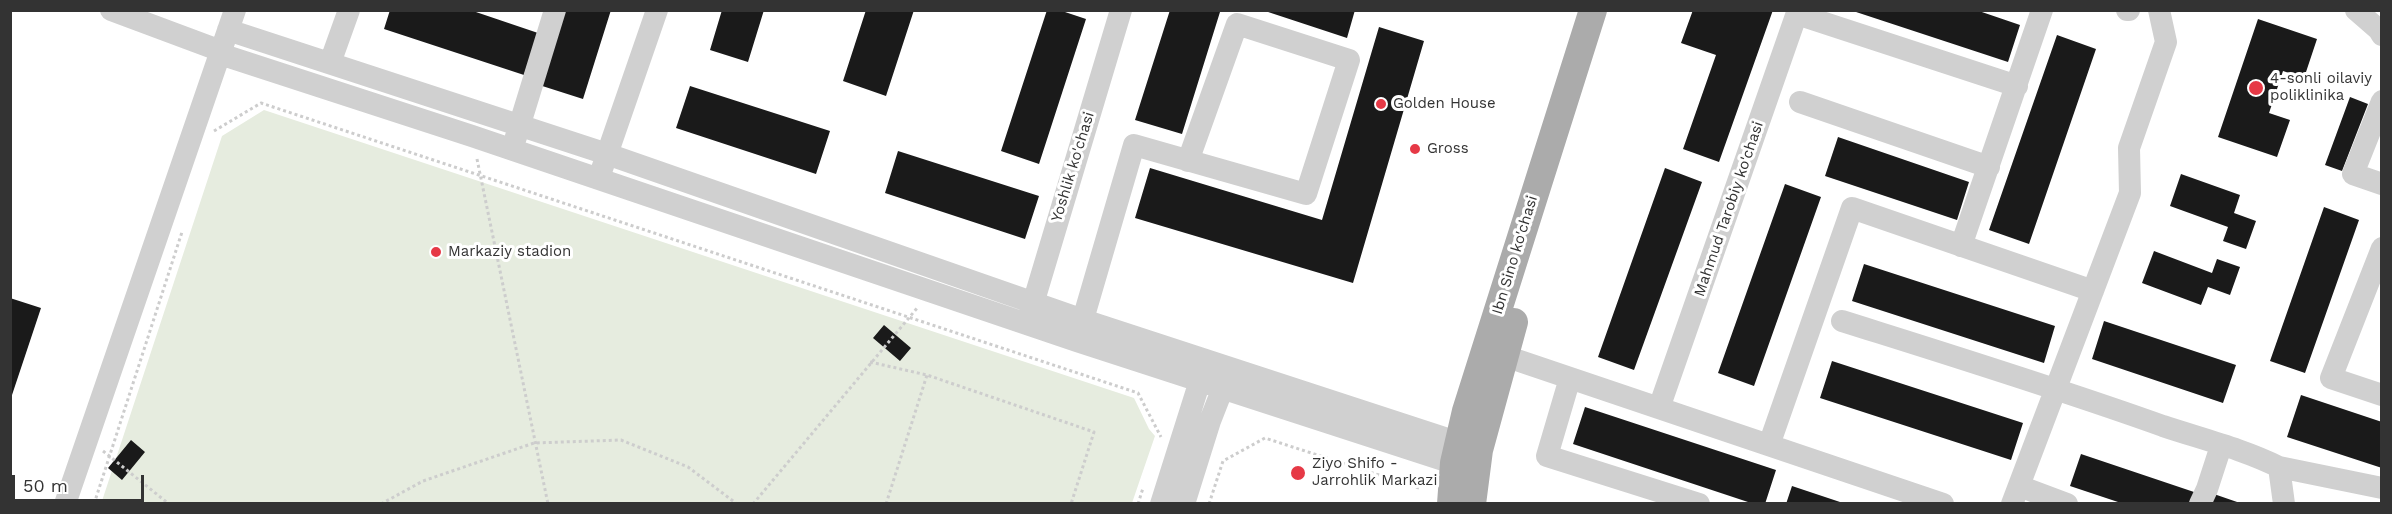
<!DOCTYPE html>
<style>
body{margin:0}
#map{position:relative;width:2392px;height:514px;overflow:hidden;background:#fff;font-family:"Work Sans",sans-serif}
canvas{display:block}
.frame{position:absolute;inset:0;border:12px solid #333;pointer-events:none}
.scale{position:absolute;left:12px;top:475px;width:132px;height:27px;box-sizing:border-box;border:3px solid #333;border-top:0;padding-left:8px;font-size:18px;line-height:21px;white-space:nowrap;color:#333;-webkit-text-stroke:4px #fff;paint-order:stroke}
</style>
<div id="map">
<canvas width="2392" height="514"></canvas>
<div class="frame"></div>
<div class="scale">50 m</div>
</div>
<script>
const ctx = document.querySelector('canvas').getContext('2d');
ctx.lineJoin = 'round';
function fill(path, color) {
  ctx.fillStyle = color;
  ctx.fill(path, 'evenodd');
}
function strokePath(path, color, width, dash) {
  ctx.strokeStyle = color;
  ctx.lineWidth = width;
  ctx.lineCap = dash ? 'butt' : 'round';
  ctx.setLineDash(dash || []);
  ctx.stroke(path);
}
function label(font, color, halo, rows, align = 'center') {
  ctx.font = font + ' "Work Sans",sans-serif';
  ctx.lineWidth = 6;
  ctx.setLineDash([]);
  ctx.textBaseline = 'middle';
  ctx.strokeStyle = halo;
  ctx.fillStyle = color;
  for (const [text, x, y, turn = 0] of rows) {
    ctx.save();
    ctx.translate(x, y);
    ctx.rotate((+turn || 0) * Math.PI / 180);
    ctx.textAlign = isNaN(turn) ? turn : align;
    if (halo) ctx.strokeText(text, 0, 0);
    ctx.fillText(text, 0, 0);
    ctx.restore();
  }
}
fill(new Path2D(`
 M264 110 1134 398 1149 429 1155 436 1132 503 101 504 222 136Z`), '#e6ecdf');
fill(new Path2D(`
 M390 10H470L538 33 524 75 384 29Z
 M560 10H611L583 99 536 84Z
 M722 10H764L748 62 710 50Z
 M866 10H914L886 96 843 81Z
 M1047 10H1059L1086 19 1039 164 1001 151Z
 M1170 10 1220 12 1182 134 1135 120Z
 M1262 10H1355L1347 38Z
 M1693 10H1773L1719 162 1683 149 1716 55 1681 43Z
 M1976 10 2020 25 2008 62 1853 11Z
 M2258 19 2317 39 2304 78 2283 71 2269 113 2290 120 2277 157 2218 137Z
 M1379 27 1424 41 1353 283 1135 218 1150 168 1322 220Z
 M2057 35 2096 49 2029 244 1989 230Z
 M690 86 830 131 816 174 676 128Z
 M2350 97 2368 104 2342 171 2325 165Z
 M1838 137 1969 182 1957 220 1825 176Z
 M898 151 1039 196 1025 239 885 193Z
 M1665 168 1702 182 1634 370 1598 357Z
 M2181 174 2240 195 2234 213 2256 221 2246 249 2223 241 2228 227 2170 206Z
 M1785 184 1821 197 1754 386 1718 373Z
 M2324 207 2359 220 2305 373 2270 361Z
 M2154 251 2212 273 2217 259 2240 267 2230 295 2208 287 2201 305 2142 283Z
 M1864 264 2055 326 2044 363 1852 301Z
 M10 298 41 308 11 398H10Z
 M2104 321 2236 365 2223 403 2092 359Z
 M884 325 911 348 900 361 873 338Z
 M1832 361 2023 423 2011 460 1820 398Z
 M2301 395 2382 422V468L2287 437Z
 M1585 407 1776 470 1765 504H1754L1573 444Z
 M131 440 145 452 122 480 108 468Z
 M2081 454 2194 492 2191 504H2124L2070 486Z
 M1792 486 1843 503V504H1786Z
 M2211 493 2240 503V504H2207Z`), '#1a1a1a');
strokePath(new Path2D(`
 M214 131 261 103 1138 393 1161 437
 M477 159 548 504
 M870 362 927 375 1094 432 1071 504
 M103 451 169 504
 M94 504 182 232
 M381 504 423 481 534 443 621 440 688 467 737 504
 M753 504 918 307
 M886 504 927 375
 M1138 504 1143 488
 M1209 504 1223 461 1265 438 1419 488`), '#cdcdcd', 3, [3, 3]);
strokePath(new Path2D(`
 M111 10 221 51
 M2127 10H2129
 M2356 10 2379 30 2382 35
 M1797 14 2017 86
 M228 30 607 154 1083 320 1475 448
 M220 54 472 136 1077 341 1468 468
 M330 63 349 10
 M2382 101 2353 174 2382 184
 M1800 102 1989 167
 M515 140 555 10
 M602 169 657 10
 M1961 246 2042 10
 M2382 248 2331 378 2382 395
 M1029 317 1121 10
 M1842 321C1950 355 2057 388 2163 426 2202 439 2243 449 2279 467L2284 504
 M1079 333 1134 145 1306 194 1349 60 1237 24 1188 161
 M1490 351 1943 504
 M1570 378 1547 456 1699 504
 M1659 408 1798 10
 M1769 445 1852 208 2093 291
 M2279 467 2382 488
 M2019 486 2067 504
 M65 504 235 10
 M1161 504 1204 368
 M1184 504 1210 421 1228 375
 M2012 504 2130 193 2129 148 2166 42 2159 10
 M2200 504 2207 489 2221 446`), '#d0d0d0', 22);
strokePath(new Path2D(`
 M1451 504 1454 463 1466 411 1593 10
 M1472 504 1479 450 1514 322`), '#ababab', 28);
for (const [x, y, r, color] of [
 [2256,88,8,"#e63946"],
 [1381,104,6,"#e63946"],
 [1415,149,6,"#e63946"],
 [436,252,6,"#e63946"],
 [1298,473,8,"#e63946"]
]) {
  const dot = new Path2D();
  dot.arc(x, y, r, 0, 2 * Math.PI);
  ctx.fillStyle = color;
  ctx.fill(dot);
  strokePath(dot, '#fff', 2);
}
label('15px', '#333', '#fff', [
 ["4-sonli oilaviy",2270,79],
 ["poliklinika",2270,96],
 ["Golden House",1393,104],
 ["Gross",1427,149],
 ["Markaziy stadion",448,252],
 ["Ziyo Shifo -",1312,464],
 ["Jarrohlik Markazi",1312,481]
], 'left');
label('15px', '#333', '#fff', [
 ["Yoshlik ko'chasi",1073,167,-73],
 ["Mahmud Tarobiy ko'chasi",1729,209,-71],
 ["Ibn Sino ko'chasi",1515,255,-73]
]);
</script>
